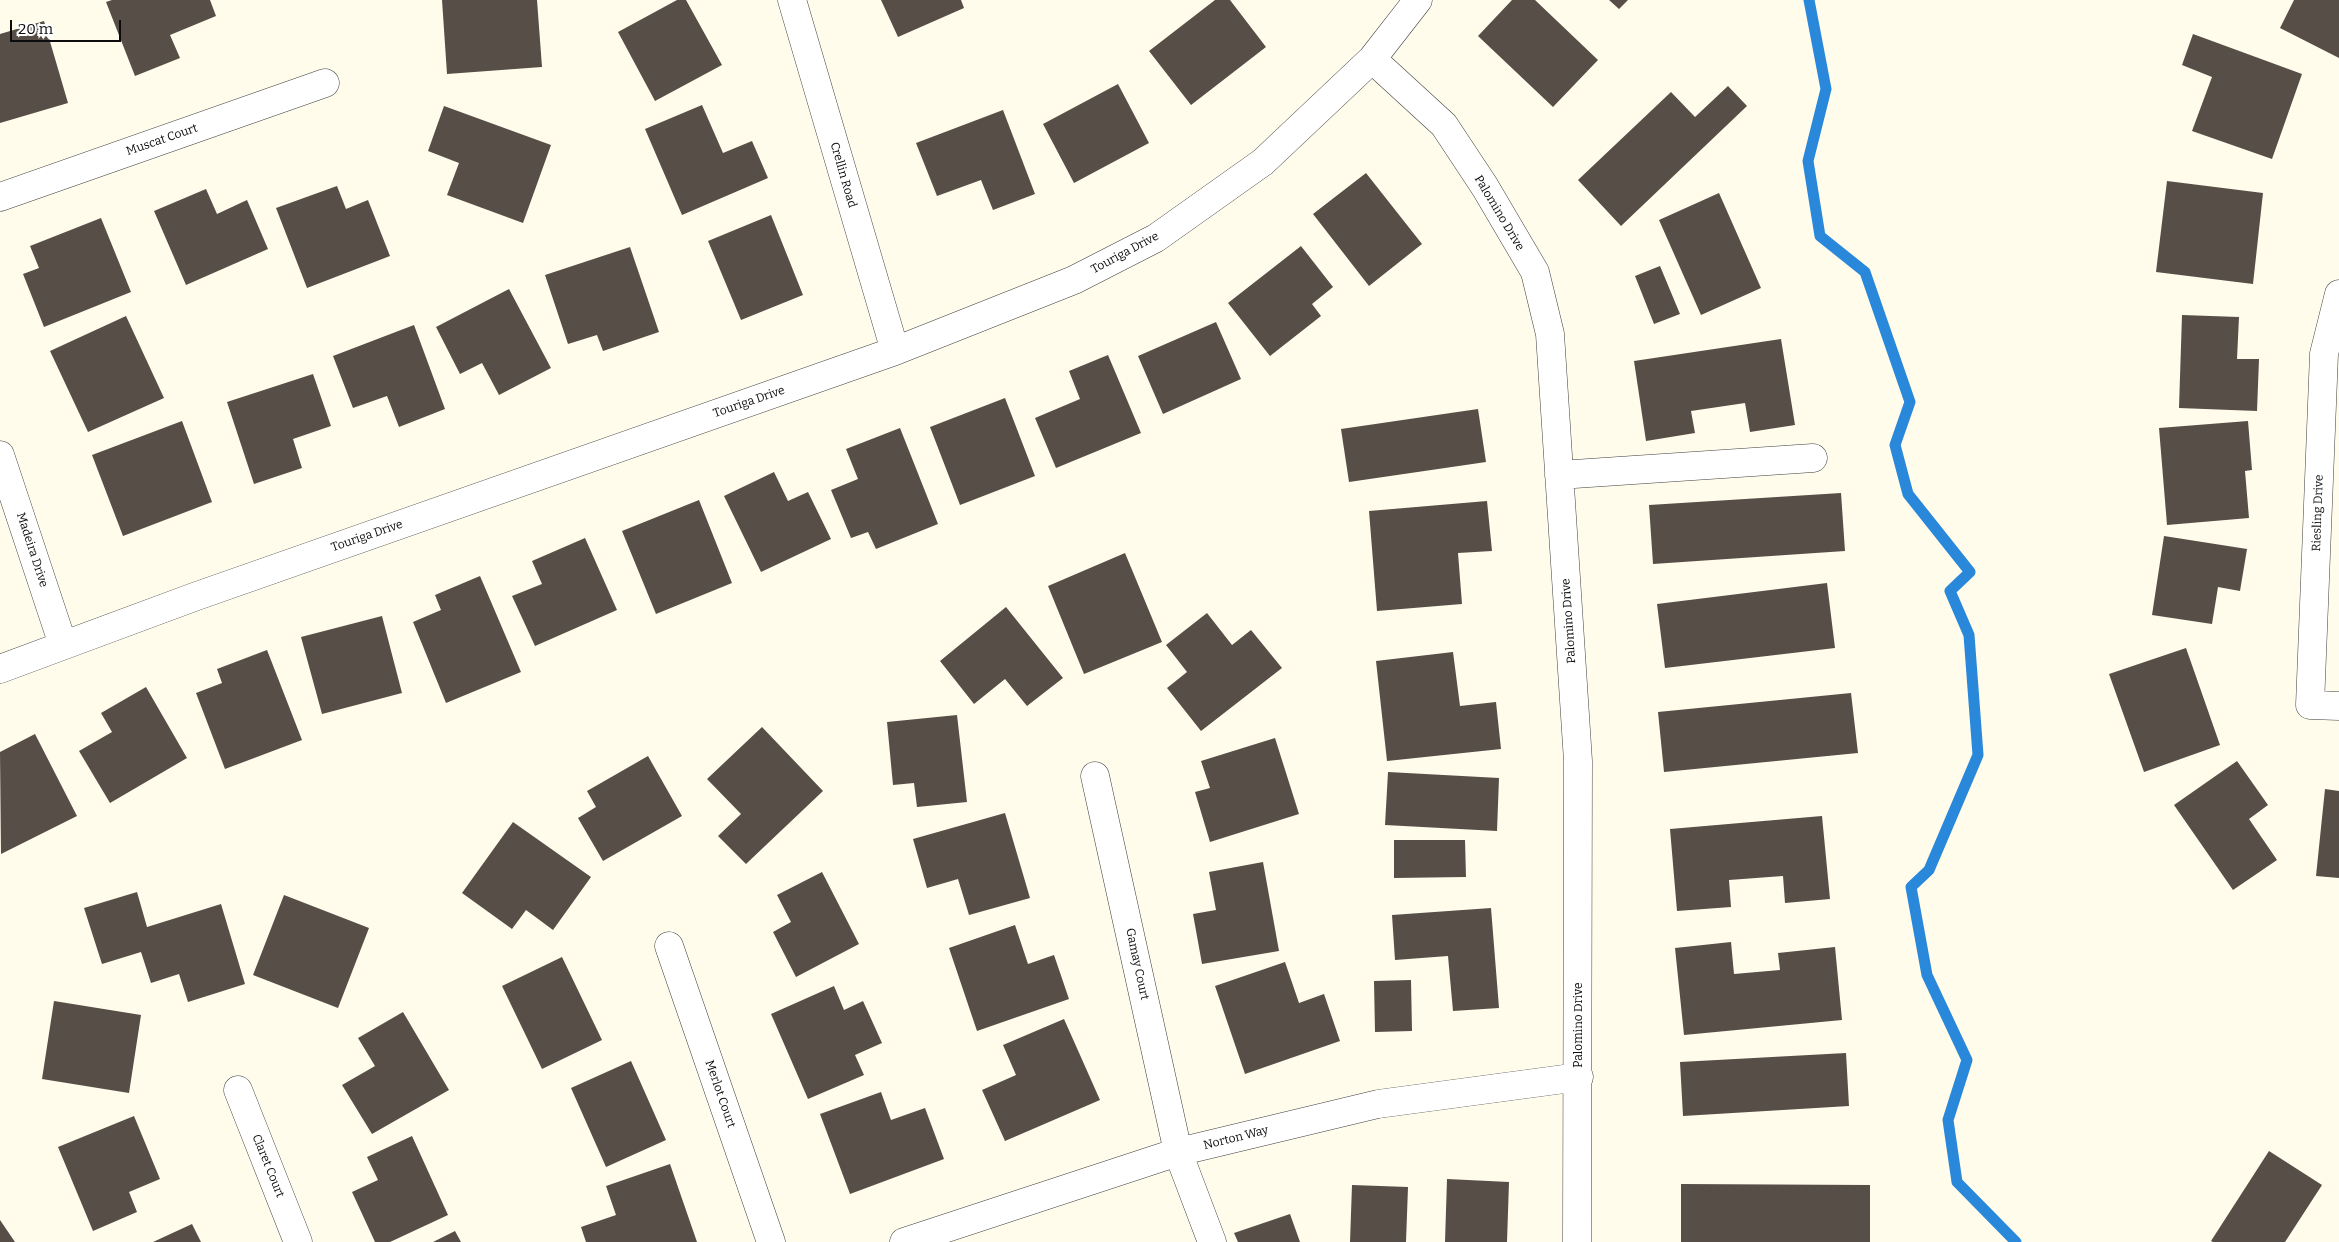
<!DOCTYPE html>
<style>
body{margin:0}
#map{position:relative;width:2339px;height:1242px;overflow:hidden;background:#fffceb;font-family:Bitter,serif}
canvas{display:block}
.scale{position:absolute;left:10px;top:20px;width:111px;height:22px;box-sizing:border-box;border:2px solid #0c0c0c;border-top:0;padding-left:6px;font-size:15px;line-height:18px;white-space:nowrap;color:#0c0c0c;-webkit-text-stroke:4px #fff;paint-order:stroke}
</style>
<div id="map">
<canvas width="2339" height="1242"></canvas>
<div class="scale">20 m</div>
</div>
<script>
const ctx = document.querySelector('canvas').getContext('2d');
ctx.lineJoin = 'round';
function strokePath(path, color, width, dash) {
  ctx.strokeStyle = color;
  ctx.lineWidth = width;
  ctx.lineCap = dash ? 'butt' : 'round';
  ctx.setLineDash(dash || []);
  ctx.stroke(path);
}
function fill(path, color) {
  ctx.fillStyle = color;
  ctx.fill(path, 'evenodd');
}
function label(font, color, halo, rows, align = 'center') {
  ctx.font = font + ' Bitter,serif';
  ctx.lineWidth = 5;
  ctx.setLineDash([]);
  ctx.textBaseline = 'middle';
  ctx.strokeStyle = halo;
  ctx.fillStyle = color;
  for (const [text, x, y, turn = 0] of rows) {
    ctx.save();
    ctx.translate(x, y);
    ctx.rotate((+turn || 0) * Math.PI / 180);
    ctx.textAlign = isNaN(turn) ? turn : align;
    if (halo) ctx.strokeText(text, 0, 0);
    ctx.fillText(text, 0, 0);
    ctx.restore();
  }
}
strokePath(new Path2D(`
 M1809 0 1826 89 1808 161 1820 236 1865 272 1910 402 1895 445 1908 494 1970 572 1950 591 1969 635 1978 755 1929 870 1911 887 1927 975 1967 1060 1948 1120 1957 1182 2016 1242`), '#2a88da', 11);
fill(new Path2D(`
 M112 0H210L216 16 170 35 180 58 135 76 106 2Z
 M442 0H537L542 67 447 74Z
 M677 0H686L722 65 655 101 618 32Z
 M881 0H961L964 8 898 37Z
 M1215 0H1230L1266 47 1191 105 1149 51Z
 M1512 0H1535L1598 60 1553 107 1478 36Z
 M1609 0H1628L1619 9Z
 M2294 0H2339V58L2280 28Z
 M44 21 68 103 0 123V34Z
 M2193 34 2302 74 2272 159 2192 131 2212 77 2182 65Z
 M1118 84 1149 143 1074 183 1043 124Z
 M1728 86 1747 106 1621 226 1578 180 1671 92 1695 117Z
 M702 105 723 153 752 141 768 178 682 215 645 129Z
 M444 106 551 145 523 223 447 195 459 163 428 151Z
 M1003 110 1035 194 993 210 981 180 937 196 916 143Z
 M1366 173 1422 244 1369 286 1313 214Z
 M2167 181 2263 193 2253 284 2156 272Z
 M337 186 346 209 368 200 390 256 307 288 276 208Z
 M206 189 217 214 247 200 268 249 186 285 154 211Z
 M1719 193 1761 288 1701 315 1659 220Z
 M771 215 803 295 741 320 708 241Z
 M101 218 131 292 44 327 23 274 39 268 30 246Z
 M1301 246 1333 287 1312 304 1321 316 1270 356 1228 303Z
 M630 247 659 332 603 351 597 335 568 344 545 275Z
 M1660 266 1680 314 1654 324 1635 276Z
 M509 289 551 368 499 395 482 363 460 374 436 327Z
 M2182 315 2239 317 2237 359H2259L2257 411 2179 408Z
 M126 316 164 398 88 432 50 351Z
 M1216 322 1241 379 1163 414 1138 356Z
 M414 325 445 409 399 427 387 396 353 408 333 356Z
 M1781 339 1795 425 1750 432 1745 403 1691 411 1695 433 1646 441 1634 361Z
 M1108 355 1141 433 1056 468 1035 418 1080 399 1069 371Z
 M313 374 331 426 293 439 302 468 254 484 227 402Z
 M1005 398 1035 476 960 505 930 427Z
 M1478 409 1486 462 1349 482 1341 429Z
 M182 421 212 502 123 536 92 455Z
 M2248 421 2252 470 2245 471 2249 518 2167 525 2159 428Z
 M900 428 938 524 876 549 868 532 851 538 831 490 858 479 846 449Z
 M774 472 788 501 808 492 831 539 761 572 724 496Z
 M1841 493 1845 551 1653 564 1649 505Z
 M699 500 732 583 656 614 622 531Z
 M1487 501 1492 551 1458 553 1462 604 1377 611 1369 511Z
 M2164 536 2247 549 2240 591 2218 587 2212 624 2152 615Z
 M585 538 617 610 535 646 512 596 542 584 532 561Z
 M1125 553 1162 642 1084 674 1048 586Z
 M480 576 521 672 446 703 413 622 441 610 435 595Z
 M1827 583 1835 648 1665 668 1657 604Z
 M1006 607 1063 678 1027 706 1005 679 974 704 940 661Z
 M1207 613 1232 645 1251 630 1282 668 1201 731 1167 688 1187 672 1166 645Z
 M382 616 402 693 322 714 301 637Z
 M2186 648 2220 745 2144 772 2109 674Z
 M267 650 302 740 225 769 196 693 222 683 217 669Z
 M1453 652 1460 706 1496 702 1501 749 1387 761 1376 661Z
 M146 687 187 758 110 803 79 751 112 732 101 713Z
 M1851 693 1858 753 1664 772 1658 712Z
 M957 715 967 802 917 807 914 783 893 785 887 722Z
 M762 727 823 791 746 864 718 836 741 814 707 779Z
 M35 734 77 816 1 854 0 752Z
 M1275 738 1299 814 1210 842 1195 792 1210 788 1201 761Z
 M648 756 682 816 603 861 578 818 596 807 587 791Z
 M2237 761 2268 805 2249 819 2277 860 2233 890 2174 805Z
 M1388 772 1499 778 1497 831 1385 825Z
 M2325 789 2339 791V878L2316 876Z
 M1005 813 1030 898 969 915 958 879 927 888 913 839Z
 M1822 816 1830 899 1785 903 1783 876 1729 880 1731 907 1677 911 1670 829Z
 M513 822 591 877 553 930 526 910 512 929 462 893Z
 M1394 840H1465L1466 877 1394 878Z
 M1263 862 1279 951 1202 964 1193 914 1216 910 1209 872Z
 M822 872 859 944 796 977 773 932 791 922 777 895Z
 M137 892 147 927 221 904 245 984 188 1002 179 974 151 983 141 952 102 964 84 908Z
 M284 895 369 928 338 1008 253 975Z
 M1491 908 1499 1008 1453 1011 1448 956 1395 960 1392 915Z
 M1015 925 1028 964 1054 955 1069 999 977 1031 949 948Z
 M1731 942 1734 974 1780 970 1778 953 1835 947 1842 1020 1684 1035 1675 948Z
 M562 957 602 1040 542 1069 502 986Z
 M1285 962 1299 1003 1324 994 1340 1041 1245 1074 1215 986Z
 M1411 980 1412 1031 1375 1032 1374 981Z
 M834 986 844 1010 863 1001 882 1043 855 1055 864 1075 808 1099 771 1014Z
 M54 1001 141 1015 129 1093 42 1079Z
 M403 1012 449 1090 372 1134 342 1085 375 1066 358 1038Z
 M1064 1019 1100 1100 1005 1141 982 1090 1016 1075 1003 1045Z
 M1846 1053 1849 1106 1683 1116 1680 1062Z
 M631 1061 666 1140 606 1167 571 1088Z
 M881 1092 891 1120 925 1108 944 1159 850 1194 820 1114Z
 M134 1116 160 1179 129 1192 137 1212 93 1231 58 1147Z
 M412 1136 448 1215 390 1242H375L352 1192 378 1180 367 1157Z
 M2269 1151 2322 1185 2285 1242H2213L2211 1241Z
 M670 1164 697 1242H586L581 1227 616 1215 606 1186Z
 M1447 1179 1509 1182 1507 1242H1445Z
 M1681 1184 1870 1185V1242H1681Z
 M1352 1185 1408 1187 1406 1242H1350Z
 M1290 1214 1300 1242H1238L1234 1233Z
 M0 1220 15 1242H0Z
 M192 1224 201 1242H153Z
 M455 1231 461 1242H433Z`), '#564e47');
const minor = new Path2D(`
 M792 0 895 351
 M1372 59 1444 125 1485 187 1535 272 1550 334 1578 761 1577 1242
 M0 197 325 83
 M2339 294 2324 354 2310 705 2339 706
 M0 455 63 645
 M1559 475 1813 458
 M0 669 194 597 895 351 1074 280 1156 238 1263 162 1372 59 1418 0
 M1095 776 1178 1152 1212 1242
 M669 946 771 1242
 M238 1090 298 1242
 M904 1242 1178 1152 1378 1104 1579 1077`);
strokePath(minor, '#3f3f3f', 29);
strokePath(minor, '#fff', 28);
label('12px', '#0c0c0c', '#fff', [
 ["Muscat Court",162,140,-19],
 ["Crellin Road",843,175,74],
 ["Palomino Drive",1499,213,59],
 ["Touriga Drive",1125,253,-28],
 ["Touriga Drive",749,402,-19],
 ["Riesling Drive",2318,513,-88],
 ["Touriga Drive",367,536,-19],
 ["Madeira Drive",32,550,72],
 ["Palomino Drive",1569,621,-94],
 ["Gamay Court",1137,964,78],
 ["Palomino Drive",1579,1025,-90],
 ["Merlot Court",720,1094,71],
 ["Norton Way",1236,1138,-14],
 ["Claret Court",268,1166,68]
]);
</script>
